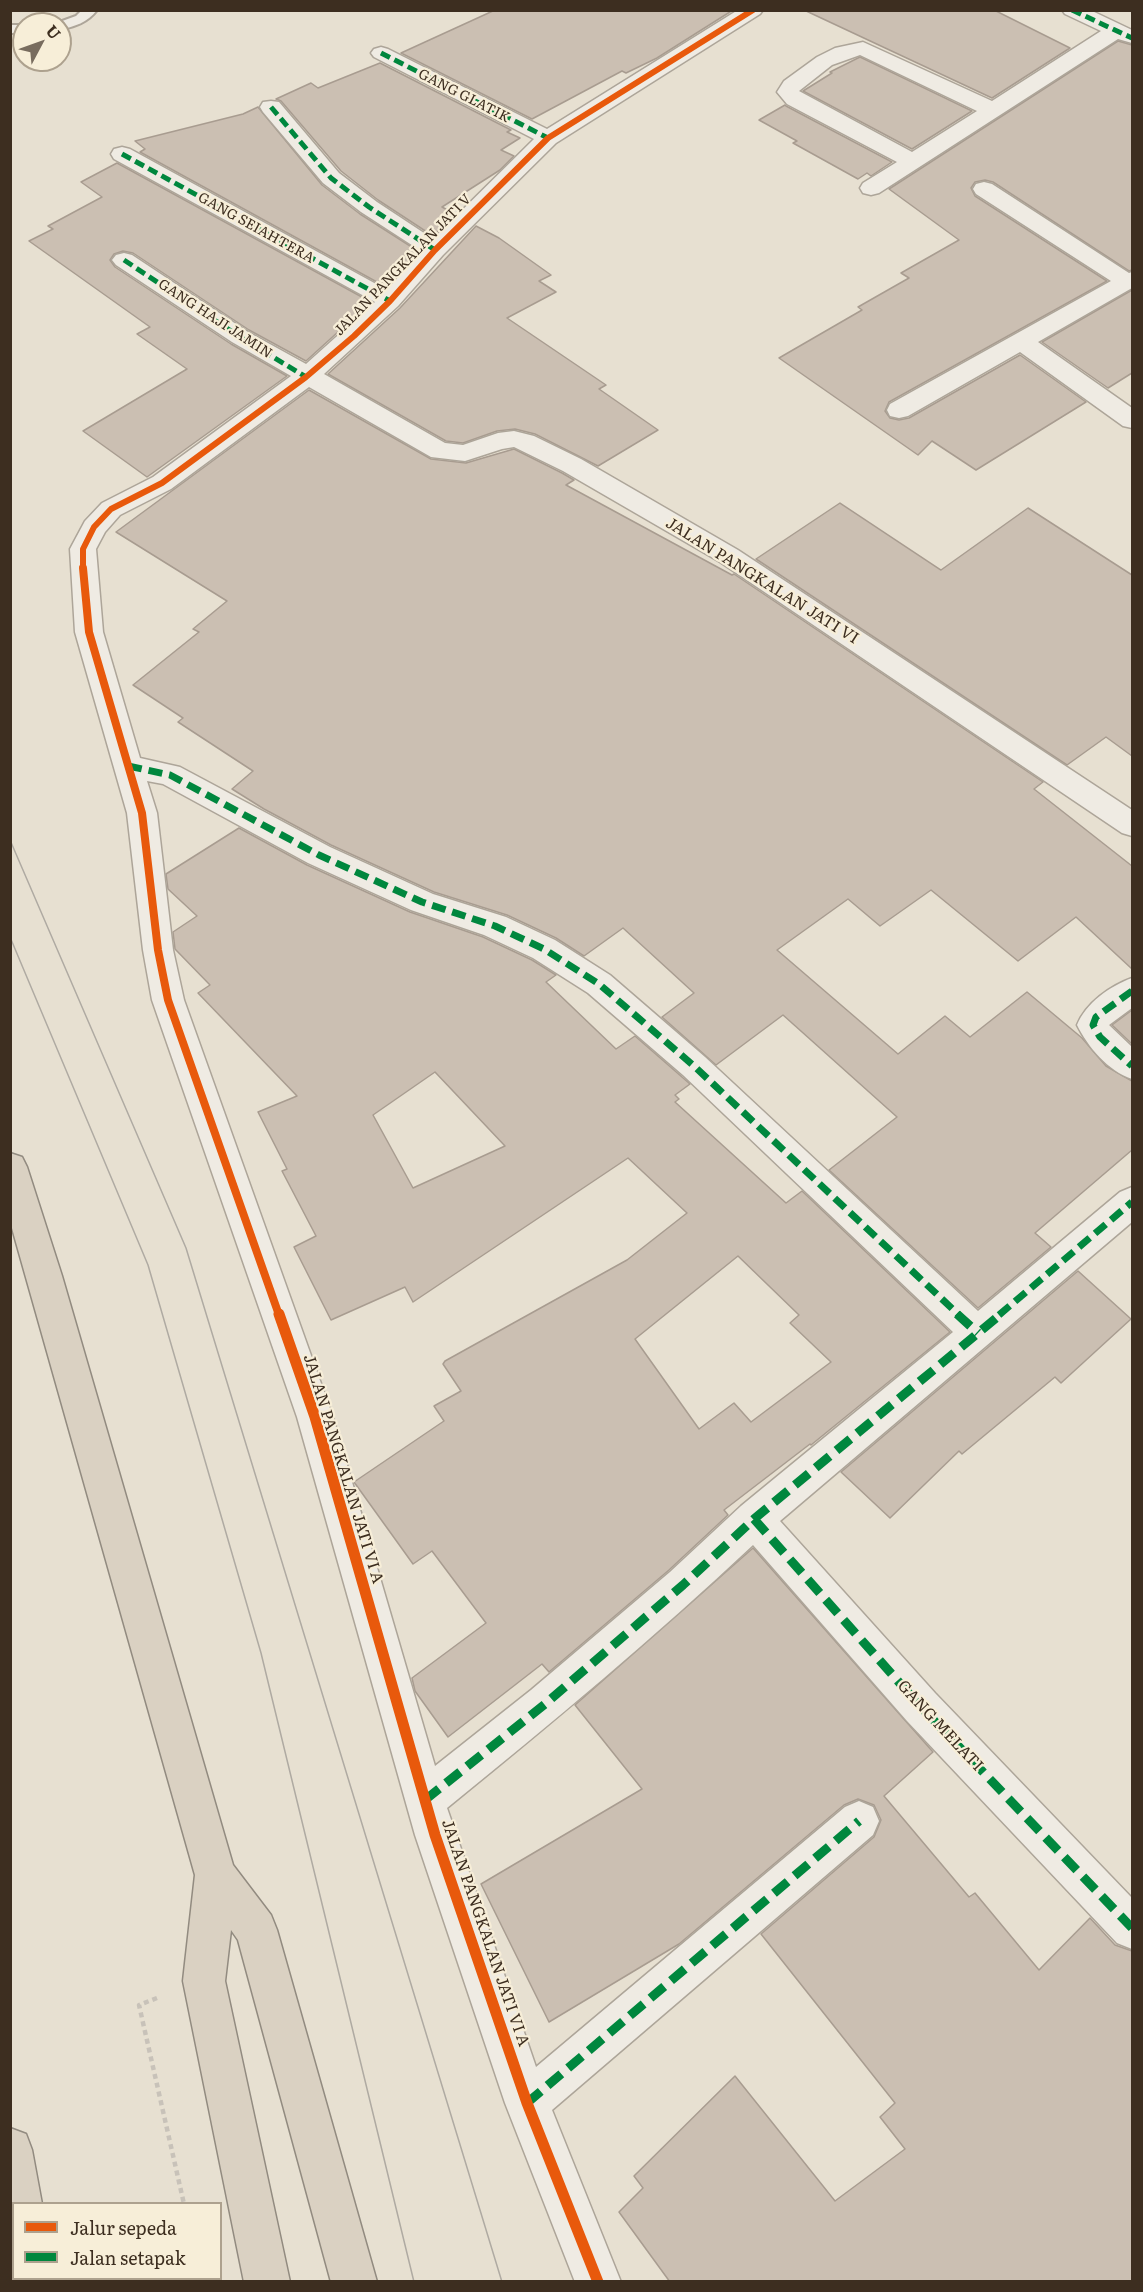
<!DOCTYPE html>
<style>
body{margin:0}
#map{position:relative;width:1143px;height:2292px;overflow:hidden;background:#e7e0d1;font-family:Literata,serif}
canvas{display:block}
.frame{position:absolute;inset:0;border:12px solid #3d2e20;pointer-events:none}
.legend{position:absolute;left:12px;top:2202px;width:210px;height:78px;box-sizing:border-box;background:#f7eed8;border:2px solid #ada18e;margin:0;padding:8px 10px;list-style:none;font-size:18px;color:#3d2e20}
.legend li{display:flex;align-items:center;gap:12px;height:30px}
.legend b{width:30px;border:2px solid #ada18e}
.north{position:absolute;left:12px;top:12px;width:60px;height:60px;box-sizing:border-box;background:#f7eed8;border:2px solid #ada18e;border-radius:50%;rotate:49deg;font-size:16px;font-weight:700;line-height:24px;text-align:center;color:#3d2e20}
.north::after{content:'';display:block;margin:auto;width:21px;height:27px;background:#786c5e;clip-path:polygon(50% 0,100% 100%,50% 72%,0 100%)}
</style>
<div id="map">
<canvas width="1143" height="2292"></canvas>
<div class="frame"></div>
<ul class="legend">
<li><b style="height:8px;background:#e8590c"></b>Jalur sepeda</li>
<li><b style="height:8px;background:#00873e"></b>Jalan setapak</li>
</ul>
<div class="north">U</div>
</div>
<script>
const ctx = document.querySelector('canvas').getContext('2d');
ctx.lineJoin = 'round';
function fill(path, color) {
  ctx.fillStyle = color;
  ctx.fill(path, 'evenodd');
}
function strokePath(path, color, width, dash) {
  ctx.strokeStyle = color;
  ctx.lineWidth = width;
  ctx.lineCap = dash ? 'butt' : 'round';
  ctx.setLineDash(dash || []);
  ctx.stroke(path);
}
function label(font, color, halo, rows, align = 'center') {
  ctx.font = font + ' Literata,serif';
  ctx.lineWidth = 4.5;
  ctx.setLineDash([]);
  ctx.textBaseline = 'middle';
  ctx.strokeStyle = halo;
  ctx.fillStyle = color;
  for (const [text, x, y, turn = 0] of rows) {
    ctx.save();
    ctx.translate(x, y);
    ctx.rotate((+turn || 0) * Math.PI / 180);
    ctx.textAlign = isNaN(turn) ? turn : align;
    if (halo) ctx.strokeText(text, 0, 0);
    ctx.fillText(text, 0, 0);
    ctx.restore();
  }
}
const building = new Path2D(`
 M495 10H733L657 58 626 73 622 71 532 119 401 53Z
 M804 10H994L1070 48 992 98Z
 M1118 41 1132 45V270L1129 271 993 182 985 180 975 182 971 188 975 196 1107 281 889 402 885 411 890 418 899 420 909 418 1020 355 1086 402 976 470 932 441 918 455 779 358 862 310 858 307 909 278 901 273 959 240 889 189Z
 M860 57 972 111 912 149 803 91 832 73 830 72Z
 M380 63 511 130 507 132 520 138 501 150 514 156 500 170 442 207 455 214 433 236 378 200 341 171 281 101 276 99 311 83 318 88Z
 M785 105 786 106 892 162 871 176 867 173 858 179 793 143 797 141 759 120Z
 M258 107 322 185 360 214 418 251 386 287 140 152 145 149 135 141 243 114Z
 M117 163 371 302 306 361 249 330 133 253 123 251 114 254 110 260 115 267 231 344 287 376 147 477 83 431 187 369 137 334 150 327 29 241 53 229 48 226 102 197 81 182Z
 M476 226 499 238 551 275 539 281 556 292 507 318 606 385 599 389 658 430 598 466 535 434 515 429 497 431 463 443 446 441 328 374 400 308Z
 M1132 290V373L1108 388 1042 342Z
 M309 390 431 459 466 463 514 449 562 473 574 480 566 485 732 575 734 574 1043 782 1034 789 1132 866V969L1076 917 1018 961 931 890 880 926 848 899 777 950 898 1054 945 1016 970 1037 1027 992 1082 1038 1106 1066 1132 1081V1150L1035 1233 1051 1247 978 1308 829 1170 897 1117 783 1015 716 1065 662 1017 694 993 623 928 584 956 556 938 507 915 434 892 331 845 264 809 232 789 253 771 178 722 183 718 133 685 199 632 193 629 227 601 116 532Z
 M840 503 941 570 1028 508 1132 575V756L1106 737 1067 765 756 559Z
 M239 828 307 865 410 912 483 937 532 960 556 975 546 982 616 1049 635 1036 690 1084 675 1095 679 1099 675 1102 786 1203 802 1191 950 1332 811 1445 810 1444 724 1510 728 1515 669 1570 549 1672 542 1664 448 1737 415 1691 412 1678 486 1623 432 1551 413 1564 354 1482 444 1421 434 1406 461 1391 443 1364 445 1361 627 1260 687 1213 628 1158 413 1302 405 1287 331 1320 294 1247 316 1236 282 1171 287 1169 258 1112 297 1096 198 993 210 985 175 949 173 932 197 916 168 889 166 874ZM435 1072 505 1146 413 1188 373 1115ZM738 1256 799 1315 790 1323 831 1362 751 1422 734 1403 699 1429 635 1339Z
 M1132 1010V1044L1112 1025Z
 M1078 1271 1131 1319 1061 1383 1055 1377 962 1454 959 1451 890 1518 841 1472Z
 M753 1548 933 1752 884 1796 969 1897 975 1893 1039 1970 1090 1918 1115 1945 1132 1951V2282H670L619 2212 643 2188 634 2176 735 2076 835 2201 905 2149 880 2117 895 2103 761 1934 874 1837 881 1820 874 1805 858 1799 844 1805 679 1944 549 2022 481 1884 642 1789 575 1705Z`);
fill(building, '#cbbfb2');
strokePath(building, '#a89c90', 1.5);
const lane = new Path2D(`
 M82 10H97C87 23 75 26 60 30V24H54L76 16Z
 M10 25H24V33H10Z`);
const street = new Path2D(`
 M738 10H763L760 14 556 143 443 255 398 306 324 374 445 443 463 445 498 433 514 431 534 436 581 459 738 550 1132 810V836L1122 833 720 562 563 471 514 447 502 449 465 461 431 457 309 387 171 489 120 515 105 532 96 549 103 632 140 758 180 767 330 847 433 894 506 917 555 940 610 975 705 1057 978 1311 1120 1192 1132 1187V1222L780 1521 935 1693 1132 1898V1949L1117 1943 907 1721 753 1545C655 1637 552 1723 447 1808L536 2067 845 1807 859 1801 873 1807 879 1821 873 1835 552 2110 621 2282H575L505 2103 415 1835 297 1417 152 1000 143 950 127 813 75 632 70 549 85 521 102 503 153 477 291 376 232 342 116 265 112 260 116 255 124 253 132 255 248 332 306 364 375 302 114 159 111 154 114 149 122 147 130 149 387 290 421 251 361 212 323 183 263 112 260 107 263 102 271 101 279 102 339 173 377 202 433 239 534 139 374 57 371 53 374 49 381 47 388 49 547 129ZM147 781 163 784 308 863 411 910 484 935 533 958 588 993 683 1075 953 1332 741 1506 670 1572 531 1690 435 1766 333 1417 184 1000 173 950 157 813Z
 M1062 10H1090L1132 30V43L1118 39 879 193 871 195 863 193 860 188 863 183 897 162 787 104 777 92 784 81 817 57 835 48 863 42 992 101 1101 31 1065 14ZM860 55 977 111 912 152 799 91 832 65Z
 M984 182 992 184 1129 273 1132 272V288L1038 342 1132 408V428L1123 426 1020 352 908 416 899 418 890 416 887 410 890 404 1111 281 976 194 973 189 976 184Z
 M1132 978V1008L1109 1025 1132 1047V1079C1108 1071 1088 1047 1077 1025 1086 1003 1110 986 1132 978Z`);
const highway = new Path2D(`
 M10 1153 22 1157 27 1167 62 1276 233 1865 271 1915 277 1930 377 2282H331L238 1940 231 1930 225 1981 290 2282H244L183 1981 195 1875 10 1221Z
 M10 2128 26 2134 32 2150 42 2204H14V2224L10 2222Z
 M14 2270V2278H56L57 2282H11Z`);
strokePath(lane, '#ada599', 4);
strokePath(street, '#ada599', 3);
strokePath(highway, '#928b80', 3);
strokePath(new Path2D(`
 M157 1998 139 2005 184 2204
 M188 2282 195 2278`), '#c8c2b9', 4.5, [5, 4]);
fill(lane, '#efebe3');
fill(street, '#efebe3');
fill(highway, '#dad1c2');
strokePath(new Path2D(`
 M10 840 186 1248 502 2282
 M10 937 148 1265 261 1653 414 2282`), '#afaaa2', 1.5);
strokePath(new Path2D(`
 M1072 10 1132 38
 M381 53 548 138
 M271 107 331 178 369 207 435 250
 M122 154 390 301
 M124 260 240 337 306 377`), '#00873e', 5, [10, 5]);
strokePath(new Path2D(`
 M128 766 170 775 319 855 422 902 495 926 544 949 599 984 694 1066 959 1315
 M1132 991 1096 1017 1093 1025 1100 1037 1132 1066
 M999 1315 1132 1202`), '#00873e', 7, [14, 7]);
strokePath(new Path2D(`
 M957 1314 978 1333
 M754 1519 921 1707 1132 1928
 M425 1800 545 1704 683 1585 754 1519 1001 1314
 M527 2103 859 1821`), '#00873e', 9, [18, 9]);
strokePath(new Path2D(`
 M83 569V549L94 527 111 509 162 483 306 377 354 336 390 301 435 250 548 138 753 10`), '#e8590c', 6);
strokePath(new Path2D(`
 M83 568 89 632 142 813 158 950 168 1000 279 1315`), '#e8590c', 8);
strokePath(new Path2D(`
 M279 1314 315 1417 435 1835 527 2103 598 2282`), '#e8590c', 11);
label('14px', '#3d2e20', '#f7eed8', [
 ["GANG GLATIK",464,96,27],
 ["GANG SEIAHTERA",256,228,29],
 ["JALAN PANGKALAN JATI V",403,265,-46],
 ["GANG HAJI JAMIN",215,319,33]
]);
label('16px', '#3d2e20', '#f7eed8', [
 ["JALAN PANGKALAN JATI VI",762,581,32],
 ["JALAN PANGKALAN JATI VI A",343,1469,73],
 ["GANG MELATI",940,1726,47],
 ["JALAN PANGKALAN JATI VI A",485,1933,71]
]);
</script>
